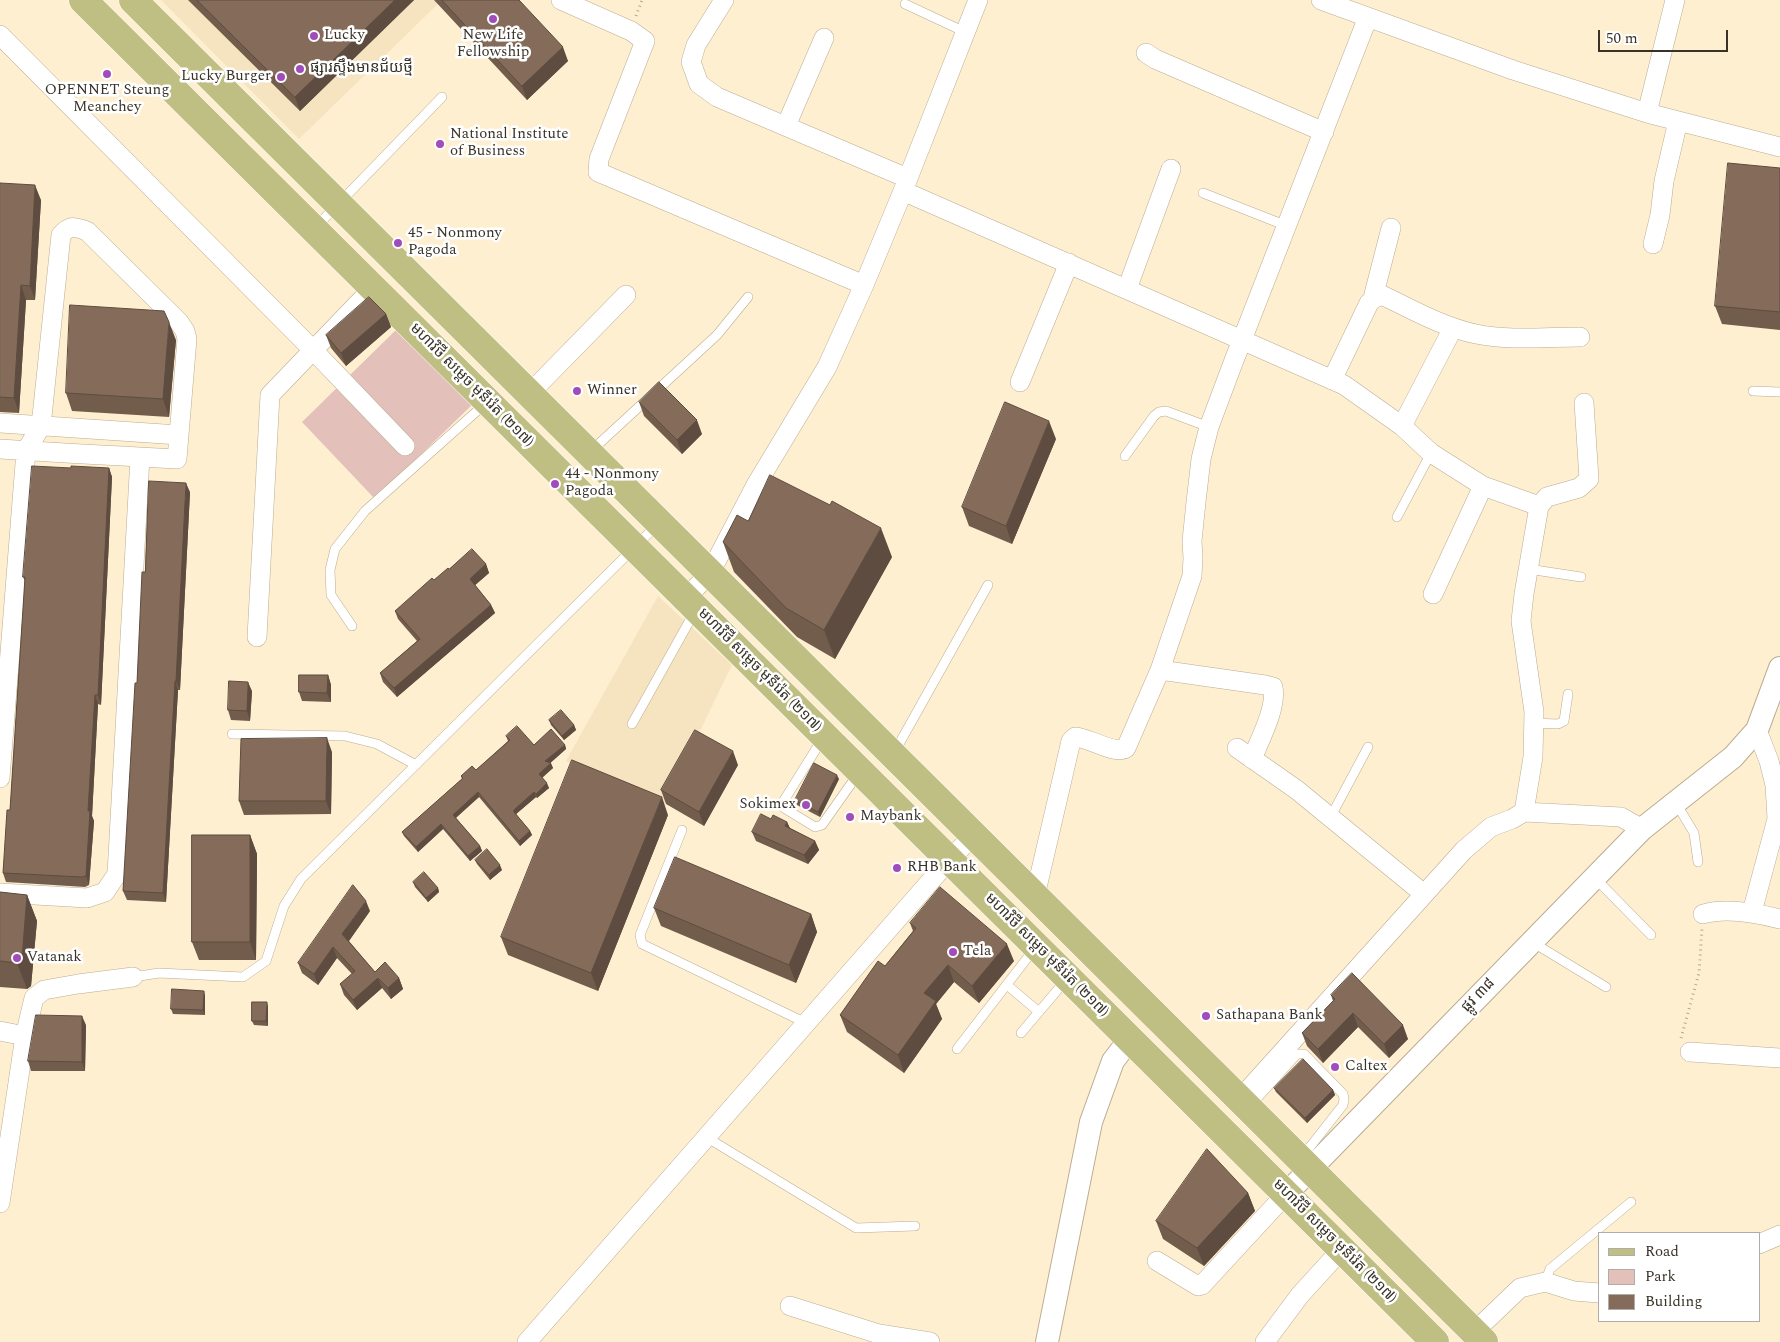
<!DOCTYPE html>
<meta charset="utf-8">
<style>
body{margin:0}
#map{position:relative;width:1780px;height:1342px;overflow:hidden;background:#ffefd1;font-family:Spectral,serif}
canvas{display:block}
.legend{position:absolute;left:1598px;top:1232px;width:162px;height:90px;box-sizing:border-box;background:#fff;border:1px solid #b0ada9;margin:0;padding:6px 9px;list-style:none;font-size:15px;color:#393327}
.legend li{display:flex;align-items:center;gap:10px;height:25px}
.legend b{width:25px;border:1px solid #b0ada9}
.scale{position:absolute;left:1598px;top:30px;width:130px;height:22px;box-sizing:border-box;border:2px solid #393327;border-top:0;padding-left:6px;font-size:15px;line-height:18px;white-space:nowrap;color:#393327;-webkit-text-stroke:4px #fff;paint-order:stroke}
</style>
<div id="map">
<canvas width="1780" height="1342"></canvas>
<ul class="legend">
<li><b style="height:6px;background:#bfbe83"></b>Road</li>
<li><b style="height:14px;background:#e3c1ba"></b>Park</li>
<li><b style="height:14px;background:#856c5a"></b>Building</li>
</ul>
<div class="scale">50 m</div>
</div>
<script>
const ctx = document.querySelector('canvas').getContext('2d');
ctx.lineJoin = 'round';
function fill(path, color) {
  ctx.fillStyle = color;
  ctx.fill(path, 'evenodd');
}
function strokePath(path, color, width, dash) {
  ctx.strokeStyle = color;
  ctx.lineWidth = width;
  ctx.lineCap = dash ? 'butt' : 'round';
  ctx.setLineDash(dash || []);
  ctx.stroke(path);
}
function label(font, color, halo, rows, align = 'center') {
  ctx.font = font + ' Spectral,"Noto Sans Khmer",serif';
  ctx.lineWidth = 5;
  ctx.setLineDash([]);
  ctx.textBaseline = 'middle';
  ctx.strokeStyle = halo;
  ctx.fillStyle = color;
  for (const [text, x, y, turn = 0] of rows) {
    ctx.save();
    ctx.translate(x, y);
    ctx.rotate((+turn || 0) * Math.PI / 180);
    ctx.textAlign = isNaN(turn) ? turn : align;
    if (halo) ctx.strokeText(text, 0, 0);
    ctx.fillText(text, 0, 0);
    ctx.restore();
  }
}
fill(new Path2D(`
 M161 0H442L299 139Z
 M658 596 732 665 661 811 566 761Z`), '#f6e3bf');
fill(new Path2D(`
 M401 325 476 401 375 499 302 422Z`), '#e3c1ba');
const service = new Path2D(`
 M905 4 965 32
 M1203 193 1287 226
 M316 227 442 97
 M1753 391 1780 392
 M591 451 717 335 748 297
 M1125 456 1154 416 1159 412 1166 411 1209 427
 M1397 517 1431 453
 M1528 569 1581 577
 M352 626 331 595 330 570 335 549 365 511 486 403
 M1533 723 1558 724 1564 721 1568 694
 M632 724 695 611
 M232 734 345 736 377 744 416 765
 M823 738 783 802 784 808 815 827 822 825 858 774
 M894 753 988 585
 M1676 803 1694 833 1698 862
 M1330 818 1368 747
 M682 830 640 935 642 944 806 1023
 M1595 878 1651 935
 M1532 942 1606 987
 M133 977 159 973 243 977 266 961 284 906 301 879 657 525
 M1007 985 1039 1012
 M1021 1033 1066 980
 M957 1049 1035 948
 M1251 1105 1297 1054H1304L1343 1094 1344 1099 1343 1105 1302 1157
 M706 1137 856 1228 915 1226
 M1545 1282 1550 1269 1631 1202`);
const minor = new Path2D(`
 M561 0 631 31 645 41 599 159 598 172 864 285
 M724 0 696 45 691 62 699 84 717 97 907 178
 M1321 0 1513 70 1647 113 1780 147
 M0 35 313 350 405 446
 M1146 53 1155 59 1324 132
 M1647 113 1675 0
 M786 126 824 38
 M903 191 1344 385 1402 426 1431 453 1483 486 1539 506
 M1653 244 1660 215 1664 181 1678 121
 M1127 289 1171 169
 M1376 297 1374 294 1391 228
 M1332 380 1369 303C1373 298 1377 296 1384 296 1413 310 1443 327 1476 334 1508 341 1547 337 1580 337
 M1020 382 1069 263
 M529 394 626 295
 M0 423 179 435
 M1402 426 1453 328
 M0 449C59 453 118 456 177 459L187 339 185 331 179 322 87 231C74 227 71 224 61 235L41 426 26 451 0 778
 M1433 594 1483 486
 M686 598 710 573 756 485 827 367 864 285 903 191 978 0
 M257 637 270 395 373 288
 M1160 670 1265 685 1273 687C1277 708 1260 739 1252 759
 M1237 748 1297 790 1424 894
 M1524 812 1621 817 1642 829
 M0 893 87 898 105 892 117 874 140 457
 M1035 896 1071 741 1075 737C1090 738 1115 755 1126 748L1160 670 1192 576 1193 558 1192 541 1196 502 1201 459 1209 427 1233 363 1368 17
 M1752 912 1777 819 1775 785 1769 761 1757 730
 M1703 914C1727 907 1757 913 1780 919
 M0 1031 25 1036
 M1690 1052 1780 1058
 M1240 1099 1464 850 1491 827 1512 819 1524 812 1533 757 1534 712 1521 621 1524 594 1539 506 1547 497 1579 488 1589 479 1584 403
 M0 1203 25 1036 34 998 44 990 78 984 133 977
 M1759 1244 1780 1235
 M1157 1261 1198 1286 1202 1285 1286 1194
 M790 1306 879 1334 930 1342
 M1474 1332 1520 1288 1545 1282 1574 1291 1599 1293
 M527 1342 949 860 974 835
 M1265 1342 1300 1295 1342 1249`);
const tertiary = new Path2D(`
 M1286 1194 1642 829 1733 757 1757 730 1780 668
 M1047 1342 1091 1122 1113 1061 1130 1039`);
const primary = new Path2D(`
 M83 0 1435 1342
 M133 0 1484 1342`);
strokePath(service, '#bbac90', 10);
strokePath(minor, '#bbac90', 20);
strokePath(tertiary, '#bbac90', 24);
strokePath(primary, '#fff', 29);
strokePath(new Path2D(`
 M636 16 642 0
 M1681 1038 1699 973 1702 929`), '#b4a891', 3, [1, 4]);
strokePath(service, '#fff', 9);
strokePath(minor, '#fff', 19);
strokePath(tertiary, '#fff', 22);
strokePath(primary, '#bfbe83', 28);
fill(new Path2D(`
 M188 0H414L300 111Z
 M434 0H519L568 61 527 100Z
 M1780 168V330L1722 324 1715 306Z
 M0 183 41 200 35 300H26L19 413 0 412Z
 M386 314 391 327 346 366 331 348 326 335Z
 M176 340 169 417 72 411 66 393Z
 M639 402 702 434 682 454 644 416Z
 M1056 439 1012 544 969 526 962 507Z
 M71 468H109L112 477 101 705 98 704 92 816 94 821 89 885 85 887 6 882 3 873 10 810 25 581 23 577Z
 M190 492 180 690H178L166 902 127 900 123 891 145 572Z
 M748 521 892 557 835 659 797 637 734 572 723 542Z
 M486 564 489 573 475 585 491 605 495 613 397 697 383 682 380 673 417 641 398 619 395 611 434 580 449 569Z
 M328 675 331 685V702L302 701 299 692Z
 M252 691 250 721 231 720 228 710Z
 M549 720 574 725 576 730 564 740 551 725Z
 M506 736 534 745H565L566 749 550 763 553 768 542 777 549 788 537 798 536 797 516 814 530 831 532 835 520 846 479 797 456 818 480 846 482 851 470 861 443 829 418 852 404 836 402 832 462 779 461 776 476 770 508 741Z
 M332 752 331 814 244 815 239 801Z
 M738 765 704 826 666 804 661 790Z
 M839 779 820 817 797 805 795 800Z
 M668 815 598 991 508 955 501 937Z
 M771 819 787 822 790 828 815 841 819 850 808 864 756 841 752 832Z
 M250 835 257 854 256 960H199L192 942Z
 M475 860 502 870 490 880 477 864Z
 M413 882 438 888 439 892 428 902 415 887Z
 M0 892 27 895 37 921 31 986 27 989 0 987Z
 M654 908 811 914 817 932 796 983 661 926Z
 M370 911 349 941 375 972 399 978 403 989 391 999 382 988 357 1010 344 995 340 984 352 974 337 958 318 985 302 973 298 963Z
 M910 923 1014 961 979 1003 954 982 936 1004 942 1019 904 1073 847 1032 840 1015 885 966 913 931Z
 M205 995V1015L173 1014 171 1009Z
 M1331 995 1408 1039 1389 1058 1358 1027 1323 1063 1307 1046 1302 1033 1333 1001Z
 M268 1006V1026L254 1025 252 1021Z
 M86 1025 85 1071H31L28 1061Z
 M1274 1088 1333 1090 1335 1095 1307 1123 1276 1092Z
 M1248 1193 1255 1211 1204 1266 1163 1239 1156 1221Z`), '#725d4d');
fill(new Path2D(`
 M395 0H414L300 111 295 97Z
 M563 47 568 61 527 100 522 86Z
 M35 185 41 200 35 300 30 286Z
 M21 285 26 300 19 413 14 398Z
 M386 314 391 327 346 366 341 353Z
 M169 322 176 340 169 417 163 399Z
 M697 420 702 434 682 454 677 440Z
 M1049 421 1056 439 1012 544 1006 526Z
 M109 468 112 477 101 705 98 695Z
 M186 483 190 492 180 690 176 681Z
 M881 528 892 557 835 659 824 630Z
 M486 564 489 573 473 587 470 579Z
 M491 605 495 613 397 697 394 688Z
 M328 675 331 685V702L327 693Z
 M175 681 178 690 166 902 163 893Z
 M248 682 252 691 250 721 247 711Z
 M95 695 98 704 92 816 94 821 89 885 86 876 88 811Z
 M574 725 576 730 564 740 562 736Z
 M327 738 332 752 331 814 326 801Z
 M565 745 566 749 547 766 545 761Z
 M733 751 738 765 704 826 699 812Z
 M551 763 553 768 541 779 539 774Z
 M837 775 839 779 820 817 818 812Z
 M547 783 549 788 537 798 536 794Z
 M478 792 479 797 454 819 453 815Z
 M534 792 536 797 515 815 514 812V810Z
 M662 797 668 815 598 991 591 973Z
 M787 822 791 831 785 826Z
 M441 824 443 829 418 852 416 847Z
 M530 831 532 835 520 846 519 841Z
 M250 835 257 854 256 960 250 942Z
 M815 841 819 850 808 864 804 855Z
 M480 846 482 851 470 861 468 856Z
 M500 865 502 870 490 880 489 875Z
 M438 888 439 892 428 902 426 898Z
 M27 895 37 921 31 986 27 989 17 963Z
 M366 901 370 911 346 945 342 934Z
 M811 914 817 932 796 983 789 965Z
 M1007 944 1014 961 979 1003 972 986Z
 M333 947 337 958 318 985 314 974Z
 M948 965 954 982 936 1004 942 1019 904 1073 898 1055 924 993Z
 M378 978 382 988 357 1010 353 1000Z
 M399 978 403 989 391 999 388 988Z
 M204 991 205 995V1015L203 1010Z
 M267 1002 268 1006V1026L266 1021Z
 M1353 1013 1358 1027 1323 1063 1318 1049Z
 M82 1016 86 1025 85 1071 82 1062Z
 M1403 1025 1408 1039 1389 1058 1384 1044Z
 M1333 1090 1335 1095 1307 1123 1305 1118Z
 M1248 1193 1255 1211 1204 1266 1197 1248Z`), '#5d4c3f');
const building = new Path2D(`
 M197 0H395L295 97Z
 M442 0H519L563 47 522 86Z
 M1728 163 1780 168V312L1715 306Z
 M0 183 35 185 30 286 21 285 14 398 0 397Z
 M369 297 386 314 341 353 326 335Z
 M70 305 164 311 169 322 163 399 66 393Z
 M659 382 697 420 677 440 639 402Z
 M1005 402 1049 421 1006 526 962 507Z
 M32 466 71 468V466L109 468 98 695H95L88 811H90L86 876 82 877 3 873 7 810H10L25 577H23Z
 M770 475 830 505 832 501 881 528 824 630 786 608 723 542 737 515 748 521Z
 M149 481 186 483 176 681H175L163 893 123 891 135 683H137L142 572H145Z
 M472 549 486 564 470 579 491 605 394 688 380 673 420 639 395 611 432 578 434 580 448 568 449 569Z
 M299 675H328L327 693 299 692Z
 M229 681 248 682 247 711 228 710Z
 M561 710 574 725 562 736 549 720Z
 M517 726 534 745 551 729 565 745 545 761 551 763 539 774 547 783 536 794 534 792 514 810V812L530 831 519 841 478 792 453 815 480 846 468 856 441 824 416 847 402 832 463 778 461 776 472 766 476 770 510 740 506 736Z
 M695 730 733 751 699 812 661 790Z
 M327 738 326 801H239L241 739Z
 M572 760 662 797 591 973 501 937Z
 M814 763 837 775 818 812 795 800Z
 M761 814 771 819 773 815 787 822 785 826 815 841 804 855 752 832Z
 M192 835H250V942H192Z
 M487 849 500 865 489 875 475 860Z
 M675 857 811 914 789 965 654 908Z
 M424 872 438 888 426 898 413 882Z
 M353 885 366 901 342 934 375 972 385 962 399 978 388 988 378 978 353 1000 340 984 355 971 333 947 314 974 298 963Z
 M940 887 1007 944 972 986 948 965 924 993 936 1001 898 1055 840 1015 878 961 885 966 916 928 910 923Z
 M0 892 27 895 22 959 17 963 0 961Z
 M1352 973 1403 1025 1384 1044 1353 1013 1318 1049 1302 1033 1335 999 1331 995Z
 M172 989 204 991 203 1010 171 1009Z
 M252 1002H267L266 1021H252Z
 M36 1015 82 1016V1062L28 1061Z
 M1303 1059 1333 1090 1305 1118 1274 1088Z
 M1207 1149 1248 1193 1197 1248 1156 1221Z`);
fill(building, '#856c5a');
strokePath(building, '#5d4c3f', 1);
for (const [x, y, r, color] of [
 [493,19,5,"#a04cba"],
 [314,36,5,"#a04cba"],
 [300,69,5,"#a04cba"],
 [107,74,5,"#a04cba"],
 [281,77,5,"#a04cba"],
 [440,144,5,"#a04cba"],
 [398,243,5,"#a04cba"],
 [577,391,5,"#a04cba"],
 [555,484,5,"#a04cba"],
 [806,805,5,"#a04cba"],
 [850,817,5,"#a04cba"],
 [897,868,5,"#a04cba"],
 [953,952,5,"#a04cba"],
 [17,958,5,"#a04cba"],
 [1206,1016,5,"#a04cba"],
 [1335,1067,5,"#a04cba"]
]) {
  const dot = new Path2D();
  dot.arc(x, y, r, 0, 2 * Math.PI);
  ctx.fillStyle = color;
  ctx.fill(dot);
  strokePath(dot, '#fff', 2);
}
label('15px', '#393327', '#fff', [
 ["Lucky",324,36],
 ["New Life",493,36,"center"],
 ["Fellowship",493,53,"center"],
 ["ផ្សារស្ទឹងមានជ័យថ្មី",310,69],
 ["Lucky Burger",271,77,"right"],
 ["OPENNET Steung",107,91,"center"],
 ["Meanchey",107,108,"center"],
 ["National Institute",450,135],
 ["of Business",450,152],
 ["45 - Nonmony",408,234],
 ["Pagoda",408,251],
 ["Winner",587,391],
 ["44 - Nonmony",565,475],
 ["Pagoda",565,492],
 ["Sokimex",796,805,"right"],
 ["Maybank",860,817],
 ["RHB Bank",907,868],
 ["Tela",963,952],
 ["Vatanak",27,958],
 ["Sathapana Bank",1216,1016],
 ["Caltex",1345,1067]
], 'left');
label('15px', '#393327', '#fff', [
 ["មហាវិថី សម្តេច មុនីរ៉េត (២១៧)",471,386,45],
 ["មហាវិថី សម្តេច មុនីរ៉េត (២១៧)",759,671,45],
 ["មហាវិថី សម្តេច មុនីរ៉េត (២១៧)",1046,956,45],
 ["ផ្លូវ ៣៨",1479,996,-46],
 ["មហាវិថី សម្តេច មុនីរ៉េត (២១៧)",1334,1242,45]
]);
</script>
